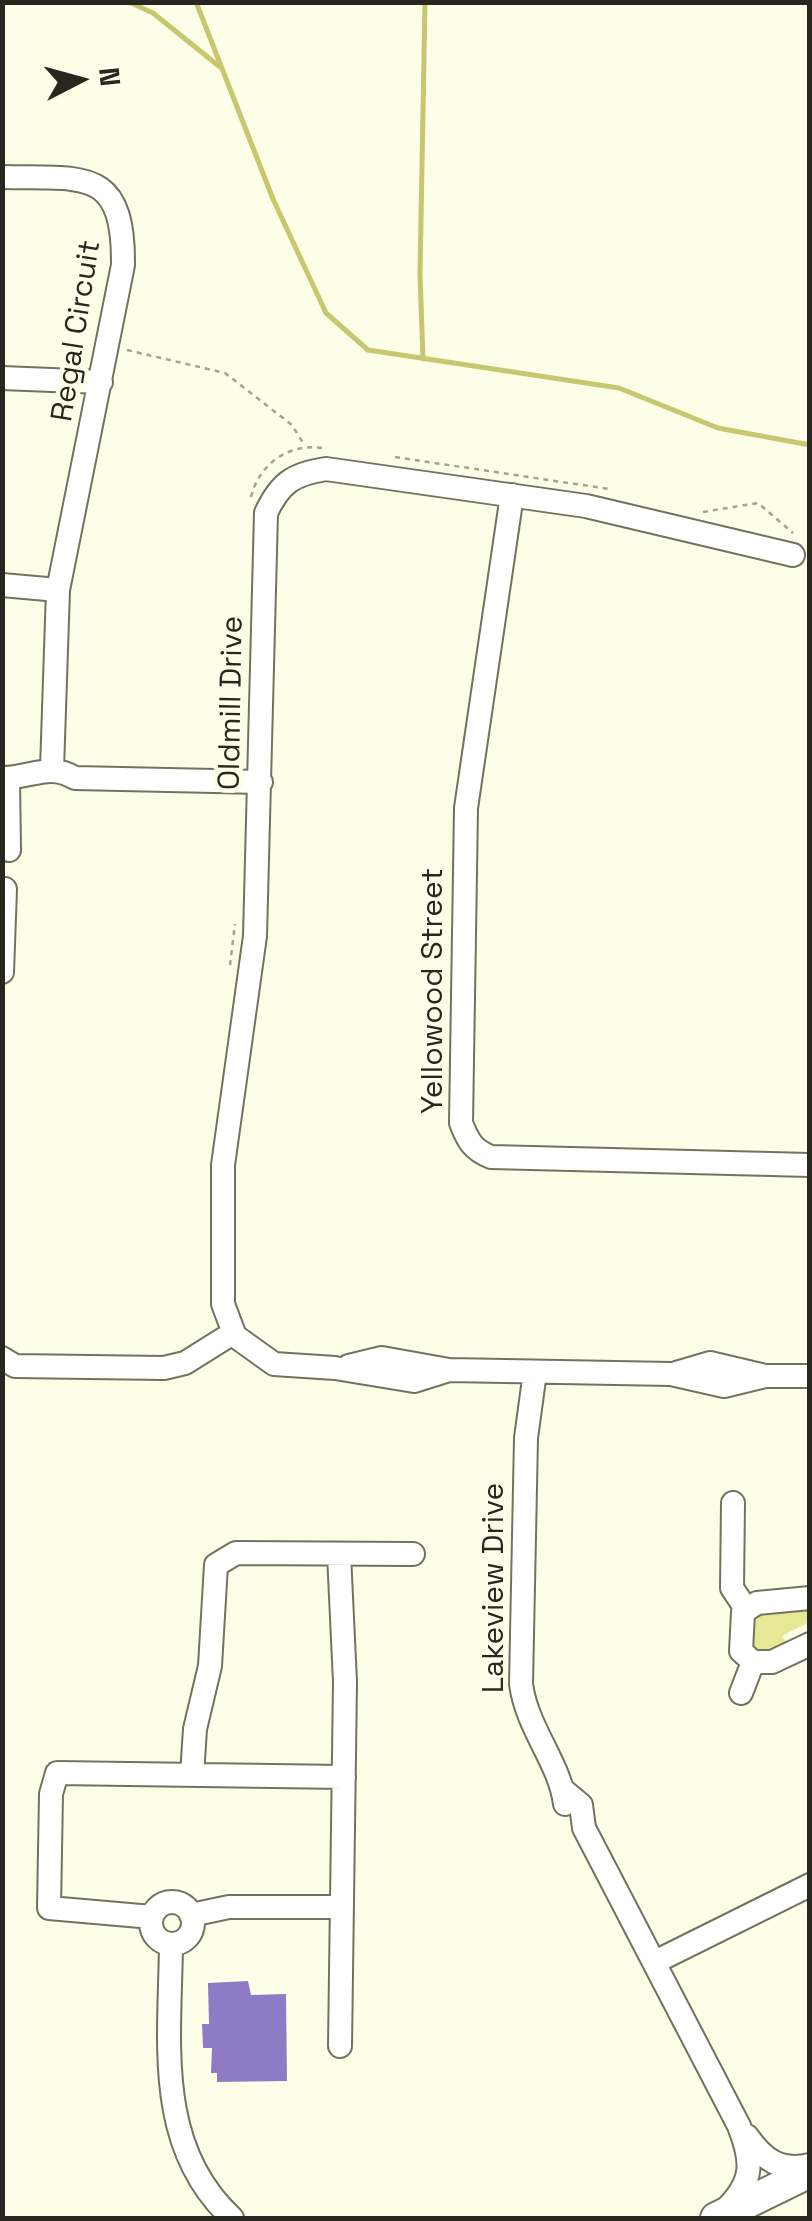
<!DOCTYPE html>
<style>
body{margin:0}
#map{position:relative;width:812px;height:2221px;overflow:hidden;background:#fdfee7;font-family:"Space Grotesk",sans-serif}
canvas{display:block}
.frame{position:absolute;inset:0;border:5px solid #27271f;pointer-events:none}
.north{position:absolute;left:30px;top:30px;width:100px;height:100px;-webkit-text-stroke:8px #fdfee7;paint-order:stroke;rotate:84deg;font-size:28px;font-weight:700;line-height:40px;text-align:center;color:#27271f}
.north::after{content:'';display:block;margin:auto;width:35px;height:45px;background:#27271f;clip-path:polygon(50% 0,100% 100%,50% 72%,0 100%)}
</style>
<div id="map">
<canvas width="812" height="2221"></canvas>
<div class="frame"></div>
<div class="north">N</div>
</div>
<script>
const ctx = document.querySelector('canvas').getContext('2d');
ctx.lineJoin = 'round';
function fill(path, color) {
  ctx.fillStyle = color;
  ctx.fill(path, 'evenodd');
}
function strokePath(path, color, width, dash) {
  ctx.strokeStyle = color;
  ctx.lineWidth = width;
  ctx.lineCap = dash ? 'butt' : 'round';
  ctx.setLineDash(dash || []);
  ctx.stroke(path);
}
function label(font, color, halo, rows, align = 'center') {
  ctx.font = font + ' "Space Grotesk",sans-serif';
  ctx.lineWidth = 9;
  ctx.setLineDash([]);
  ctx.textBaseline = 'middle';
  ctx.strokeStyle = halo;
  ctx.fillStyle = color;
  for (const [text, x, y, turn = 0] of rows) {
    ctx.save();
    ctx.translate(x, y);
    ctx.rotate((+turn || 0) * Math.PI / 180);
    ctx.textAlign = isNaN(turn) ? turn : align;
    if (halo) ctx.strokeText(text, 0, 0);
    ctx.fillText(text, 0, 0);
    ctx.restore();
  }
}
fill(new Path2D(`
 M809 1604V1622L782 1636 790 1647 760 1652 752 1646 754 1621 759 1616Z`), '#e7e896');
strokePath(new Path2D(`
 M129 2 153 13 220 67
 M196 2 273 199 326 313 368 350 619 388 718 428 810 445
 M423 359 420 274 425 2`), '#c6c76f', 5);
fill(new Path2D(`
 M248 1981 251 1995 286 1994 287 2081 217 2082V2073H211L212 2048H203L202 2024H209L208 1983Z`), '#8f7ac5');
const minor = new Path2D(`
 M2 177C83 179 124 166 123 265L58 590 52 769
 M2 378 101 382
 M512 495 466 808 461 1123C468 1141 473 1150 491 1157L810 1165
 M2 585 58 590
 M2 778C31 778 49 762 75 778L261 782
 M8 778 9 850
 M2 972 5 889
 M2 1358 15 1366 164 1368 185 1363 233 1333
 M349 1366 382 1358 449 1370 671 1374 724 1386 765 1376
 M449 1370 414 1381 335 1368 274 1364 235 1336 223 1304V1165L255 936 266 513C280 483 293 474 326 469L586 506 793 555
 M535 1372 526 1438 521 1684C527 1729 560 1763 565 1804
 M676 1373 710 1363 765 1376H810
 M733 1503 732 1588 746 1609
 M339 1554 345 1682 340 2046
 M810 1598 757 1603 743 1612 741 1651 753 1662H772L810 1644
 M741 1693 753 1662
 M192 1775 195 1729 210 1666 216 1565 236 1553 413 1554
 M563 1790 581 1805 584 1828 739 2126C753 2162 754 2181 726 2209
 M151 1923a21 21 0 1 1 42 0a21 21 0 1 1-42 0Z
 M191 1915 229 1907H342
 M152 1917 49 1908 51 1794 57 1773 344 1777
 M171 1944C170 2041 154 2146 232 2218
 M657 1961 810 1885
 M747 2136C764 2160 780 2172 810 2165`);
const major = new Path2D(`
 M716 2218 810 2172`);
strokePath(minor, '#72735f', 26);
strokePath(major, '#72735f', 34);
strokePath(new Path2D(`
 M127 350 225 373 292 425 303 443
 M395 457 609 489
 M251 497C259 464 289 443 322 448
 M703 512 758 503 793 533
 M230 965 235 924`), '#a3a393', 2.5, [5, 5]);
strokePath(minor, '#fff', 22);
strokePath(major, '#fff', 30);
label('30px', '#27271f', '#fdfee7', [
 ["Regal Circuit",77,331,-81],
 ["Oldmill Drive",232,703,-89],
 ["Yellowood Street",434,991,-90],
 ["Lakeview Drive",495,1588,-90]
]);
</script>
